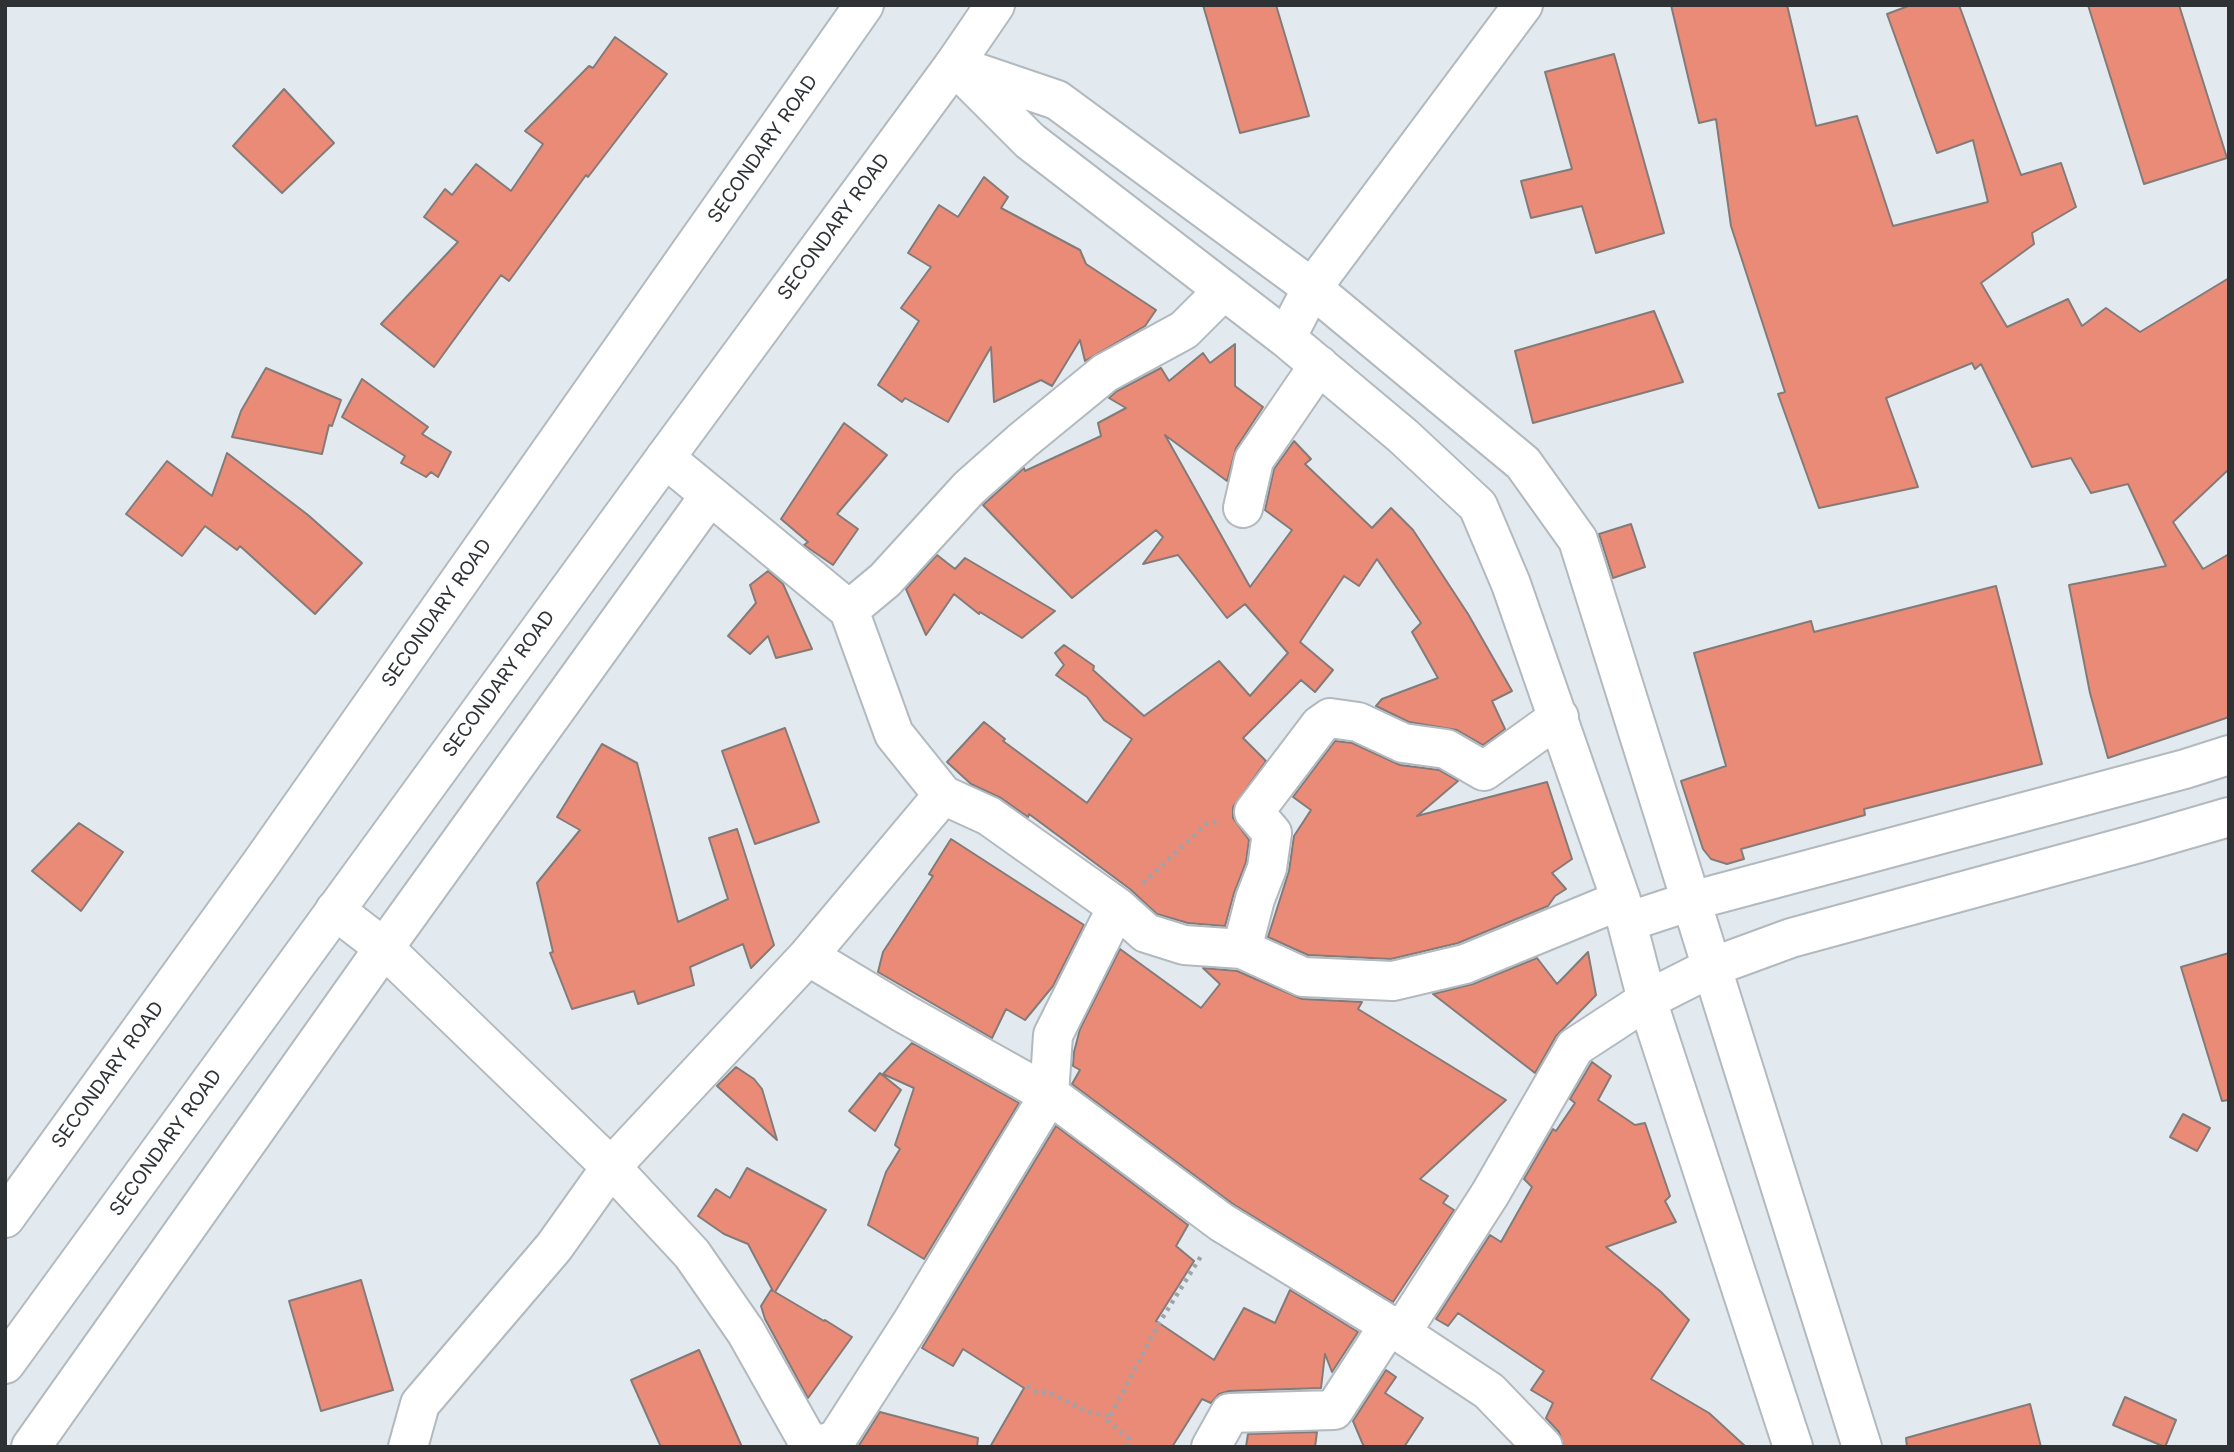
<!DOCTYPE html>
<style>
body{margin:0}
#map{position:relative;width:2234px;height:1452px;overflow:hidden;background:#e2e9ef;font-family:Inter,sans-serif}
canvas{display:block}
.frame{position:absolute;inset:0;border:7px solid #2f3234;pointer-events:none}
</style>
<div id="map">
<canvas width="2234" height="1452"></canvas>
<div class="frame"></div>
</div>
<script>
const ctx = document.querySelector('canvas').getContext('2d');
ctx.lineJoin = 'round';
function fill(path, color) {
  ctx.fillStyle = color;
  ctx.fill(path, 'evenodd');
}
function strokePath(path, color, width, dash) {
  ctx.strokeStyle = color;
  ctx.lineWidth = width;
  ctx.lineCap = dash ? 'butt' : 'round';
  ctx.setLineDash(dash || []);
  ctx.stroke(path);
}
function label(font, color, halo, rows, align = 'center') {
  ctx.font = font + ' Inter,sans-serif';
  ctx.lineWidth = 6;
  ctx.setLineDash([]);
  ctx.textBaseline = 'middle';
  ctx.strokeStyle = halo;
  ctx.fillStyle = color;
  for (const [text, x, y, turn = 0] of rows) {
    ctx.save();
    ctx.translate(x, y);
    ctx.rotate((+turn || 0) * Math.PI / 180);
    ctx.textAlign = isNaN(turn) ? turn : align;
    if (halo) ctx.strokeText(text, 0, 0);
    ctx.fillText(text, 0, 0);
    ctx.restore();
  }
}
const building = new Path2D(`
 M1203 5H1276L1309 116 1240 133Z
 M1671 5H1787L1816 126 1857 116 1893 226 1988 202 1973 140 1937 153 1887 14 1911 5H1959L2021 175 2061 163 2076 207 2032 233 2034 244 1981 283 2007 327 2068 299 2082 326 2106 308 2140 332 2229 278V469L2173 522 2203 569 2229 554V717L2108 758 2090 693 2069 585 2166 566 2128 484 2091 493 2071 458 2032 467 1981 364 1975 369 1972 363 1886 398 1918 487 1819 508 1778 394 1785 392 1731 226 1716 119 1699 123Z
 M2088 5H2179L2227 158 2144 184Z
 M615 37 667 74 588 177 586 175 509 281 501 275 434 367 381 324 458 242 424 217 445 189 452 195 476 164 511 191 543 144 525 131 589 66 593 68Z
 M1614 54 1664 233 1596 253 1582 206 1531 218 1521 181 1572 169 1545 72Z
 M284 89 334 143 282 193 233 146Z
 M984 177 1008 197 1001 208 1080 250 1086 264 1156 310 1145 326 1085 361 1080 340 1052 386 1041 380 994 402 991 347 948 422 905 398 902 402 878 385 919 321 901 308 931 267 908 253 939 205 958 217Z
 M1654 311 1683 382 1533 423 1515 351Z
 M1235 344V386L1263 407 1236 448 1227 481 1165 435 1250 587 1292 530 1265 510 1274 469 1294 441 1311 459 1305 464 1372 528 1391 508 1413 530 1468 614 1512 691 1492 701 1505 729 1483 745 1457 730 1409 722 1376 706 1382 699 1438 678 1412 632 1421 623 1377 559 1359 586 1344 576 1300 642 1333 670 1315 692 1301 680 1243 738 1266 761 1233 807V818L1249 840 1246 862 1234 893 1225 926 1188 923 1157 914 1130 889 1029 814 1028 817 1001 798 971 784 947 762 984 722 1005 739 1003 741 1087 803 1132 739 1104 720 1087 697 1056 675 1064 665 1055 653 1064 645 1094 666 1093 670 1144 716 1219 661 1250 696 1288 653 1245 604 1227 618 1178 555 1143 564 1163 537 1156 530 1072 598 983 505 1024 468 1025 471 1101 436 1098 423 1126 408 1109 398 1117 391 1161 368 1169 381 1203 353 1210 363Z
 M266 368 341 400 332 426 329 425 322 454 232 437 241 411Z
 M362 379 428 427 422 434 451 452 438 477 431 472 426 477 401 463 405 456 342 417Z
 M844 423 887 455 837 514 858 529 833 565 804 545 808 542 781 519Z
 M227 453 308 515 362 563 315 614 240 546 237 550 205 526 182 556 126 514 167 461 212 496Z
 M1631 524 1645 567 1613 578 1599 534Z
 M937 555 955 569 965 558 1055 611 1022 638 980 612 979 614 954 594 926 635 906 589Z
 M768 571 783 584 812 649 776 658 768 636 750 654 728 636 756 603 750 585Z
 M1996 586 2042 764 1864 809 1865 815 1741 849 1744 859 1727 864 1711 859 1703 849 1681 781 1726 766 1694 653 1811 621 1814 632Z
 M785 728 819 822 755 844 722 751Z
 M1335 741 1352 743 1400 765 1439 770 1458 781 1417 816 1547 782 1572 859 1552 873 1566 889 1555 896 1548 906 1458 943 1391 959 1308 955 1268 937 1289 871 1294 836 1311 810 1293 797Z
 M602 744 637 763 678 922 728 899 709 838 737 829 774 945 751 968 743 944 690 967 694 985 638 1004 634 991 572 1009 550 953 553 952 537 883 580 830 557 817Z
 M79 823 123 852 81 911 32 871Z
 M951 839 1084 925 1053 986 1025 1020 1006 1009 992 1038 878 972 883 952 933 876 929 874Z
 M1120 949 1201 1008 1220 984 1203 968 1237 971 1302 999 1362 1002 1358 1009 1506 1100 1420 1179 1448 1196 1443 1203 1454 1210 1393 1302 1233 1204 1072 1084 1080 1070 1073 1066 1074 1052 1080 1029Z
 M1588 952 1596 995 1556 1036 1535 1073 1433 994 1473 984 1537 958 1557 984Z
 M2229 953V1100L2222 1101 2181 967Z
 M912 1043 1019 1103 924 1259 868 1225 886 1172 900 1149 895 1145 914 1088 883 1074Z
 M1592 1062 1611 1076 1598 1100 1635 1125 1645 1123 1670 1196 1665 1201 1676 1222 1606 1247 1660 1291 1689 1320 1651 1379 1709 1413 1746 1447H1564L1559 1432 1546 1418 1553 1403 1531 1390 1544 1371 1458 1313 1448 1326 1436 1319 1490 1235 1501 1242 1532 1187 1524 1179 1553 1129 1556 1131 1575 1103 1570 1099Z
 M736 1067 754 1079 762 1089 777 1140 717 1086Z
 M880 1073 901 1090 875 1131 849 1111Z
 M2183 1114 2210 1128 2197 1151 2170 1137Z
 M1056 1126 1188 1225 1176 1246 1194 1261 1156 1321 1214 1360 1244 1308 1275 1323 1290 1290 1358 1332 1332 1372 1325 1354 1321 1388 1229 1391 1219 1394 1211 1403 1202 1399 1172 1447H990L1024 1388 963 1349 953 1366 922 1348Z
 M747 1168 826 1210 775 1292 824 1321 825 1320 852 1337 808 1398 765 1319 761 1306 771 1290 773 1291 748 1244 724 1234 698 1216 716 1189 730 1198Z
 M361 1280 393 1390 321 1411 289 1301Z
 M699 1350 742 1447H661L631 1380Z
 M1386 1370 1396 1377 1385 1393 1423 1418 1404 1447H1364L1353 1421Z
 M2125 1397 2176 1420 2165 1447 2113 1425Z
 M2030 1404 2041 1447H1907L1906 1438Z
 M880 1412 978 1438 977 1447H858Z
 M1317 1432 1315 1447H1246L1248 1434Z`);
fill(building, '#ea8b78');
strokePath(building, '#847b79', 2);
const street = new Path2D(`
 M954 65 1057 100 1312 288 1523 463 1578 540 1862 1447
 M960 71 1030 141 1286 338 1403 436 1478 506 1511 584 1621 900 1647 1000 1793 1447
 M1286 338 1312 288 1523 5
 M710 495 849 610 894 734 943 795 989 816 1117 907 1146 933 1184 945 1242 949 1303 977 1393 981 1465 964 1621 900
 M1243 508 1254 460 1319 365
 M849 610 885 580 969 488 1022 441 1105 373 1184 330 1224 290
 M335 910 384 948 611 1167 554 1247 420 1404 408 1447
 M1627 922 1691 901 2185 769 2229 755
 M1242 949 1255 899 1267 868 1272 833 1254 812 1320 725 1330 718 1358 722 1403 743 1446 749 1484 771 1559 717
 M808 956 943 795
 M31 1447 384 948 710 495 665 458
 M811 1447 746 1332 692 1254 611 1167 808 956 903 1013 1053 1097 1221 1222 1389 1325 1489 1391 1543 1447
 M811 1447 836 1440 912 1322 1049 1095 1053 1035 1117 907
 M1211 1447 1230 1413 1334 1410 1389 1325H1406L1490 1194 1575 1047 1647 1000 1712 967 1791 938 2143 842 2229 817`);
const primary = new Path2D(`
 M5 1218 260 865 864 5
 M5 1364 665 458 954 65 995 5`);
strokePath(street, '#b2b9bf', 42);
strokePath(primary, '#b2b9bf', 42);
strokePath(new Path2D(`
 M1143 883 1206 824 1219 821
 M1027 1386 1037 1393 1047 1392 1089 1412 1110 1416
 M1126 1447 1129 1439 1108 1421 1110 1416 1158 1325 1203 1253`), '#9fa4a9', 4.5, [3.5, 5]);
strokePath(street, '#fff', 38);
strokePath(primary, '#fff', 38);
label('19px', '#2f3234', '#fff', [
 ["SECONDARY ROAD",763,149,-55],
 ["SECONDARY ROAD",834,227,-54],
 ["SECONDARY ROAD",437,613,-55],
 ["SECONDARY ROAD",499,684,-54],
 ["SECONDARY ROAD",108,1075,-54],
 ["SECONDARY ROAD",166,1143,-54]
]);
</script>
